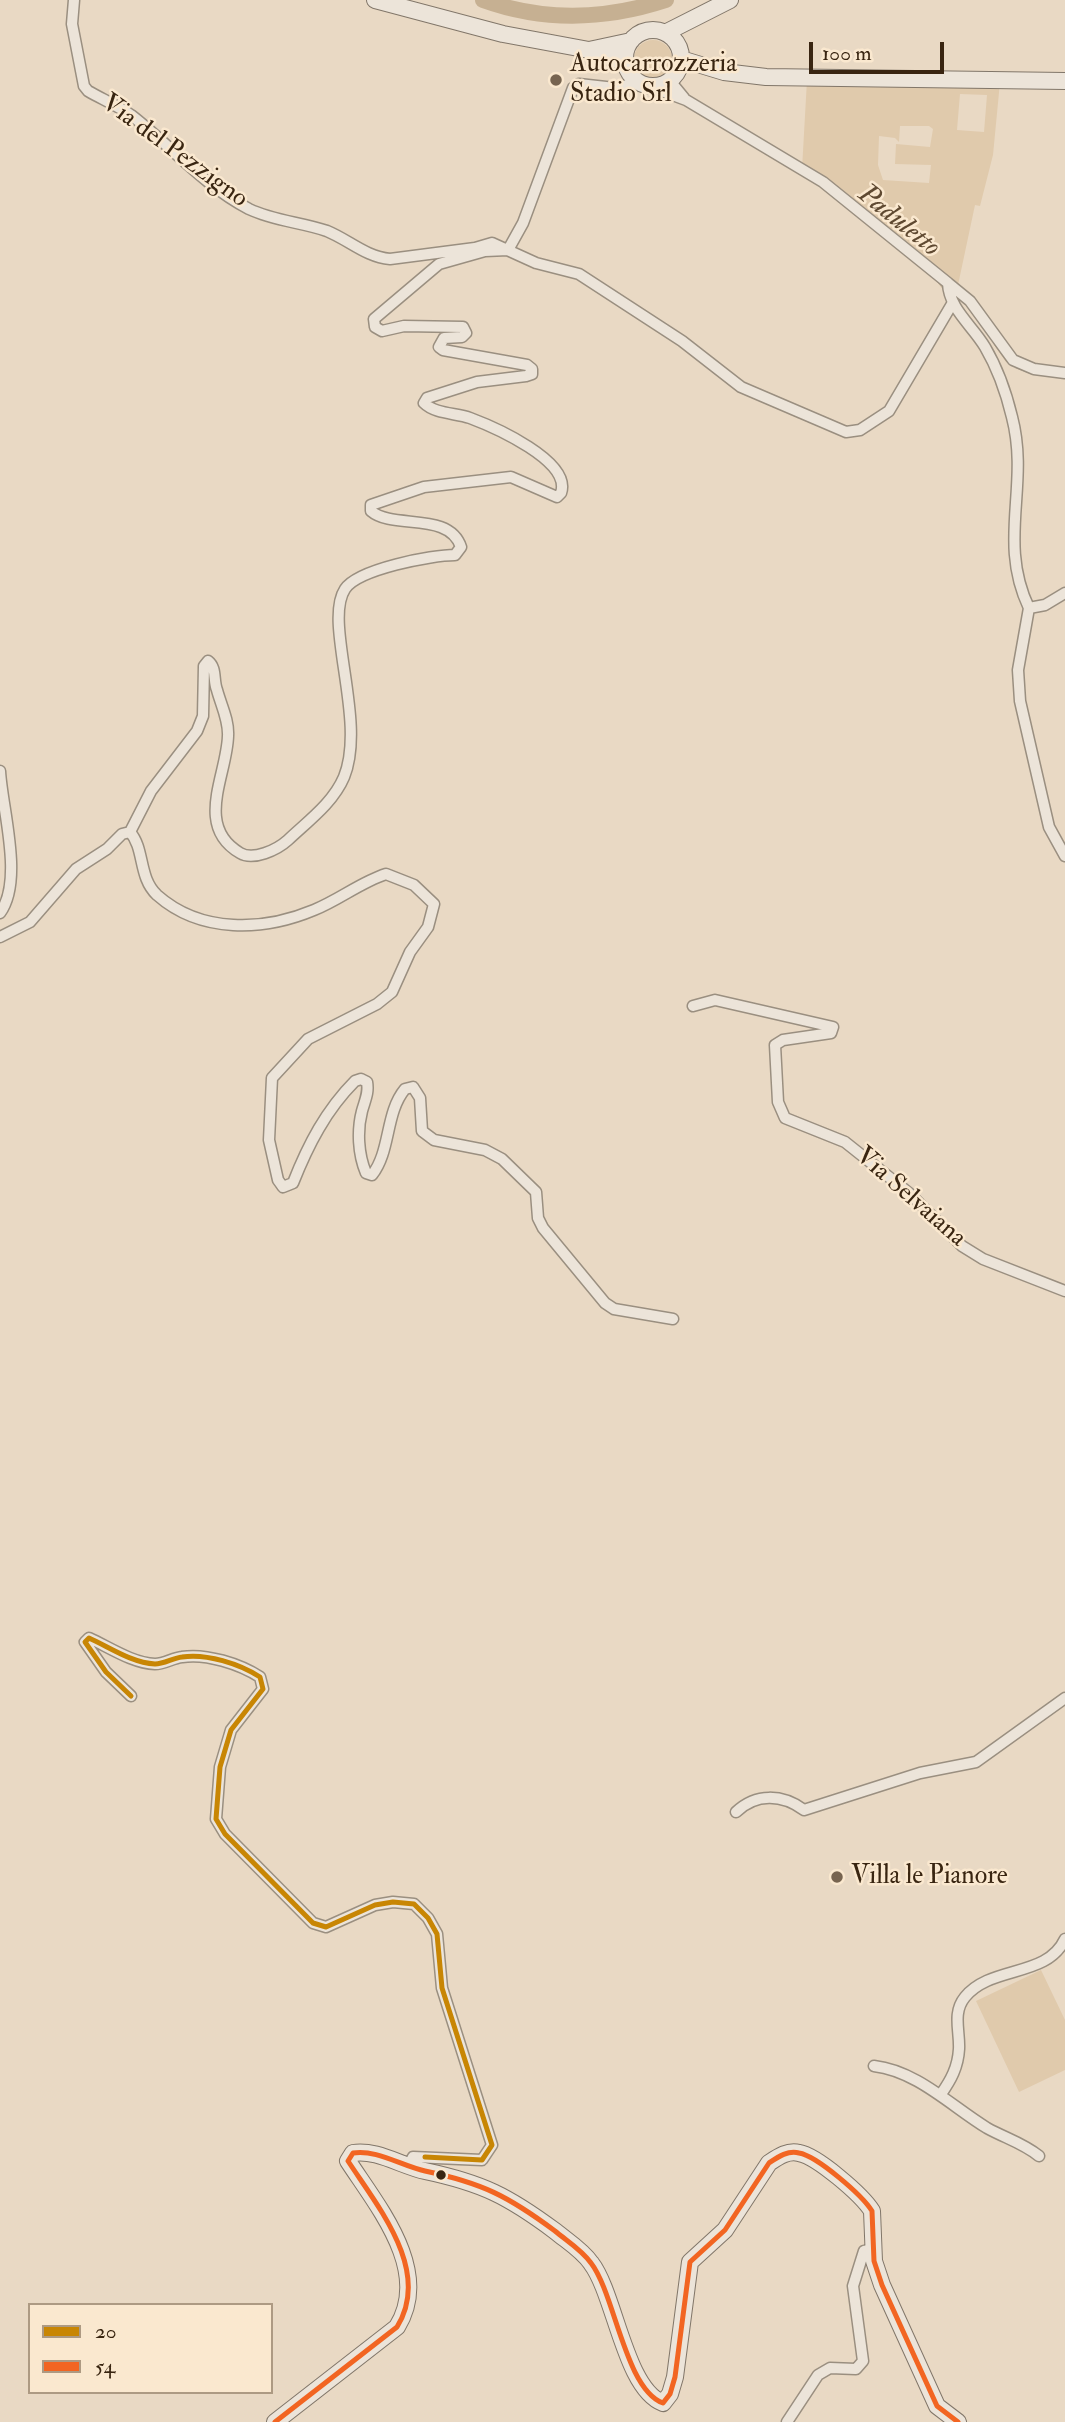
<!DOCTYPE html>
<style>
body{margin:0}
#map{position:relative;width:1065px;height:2422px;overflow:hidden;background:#e9d9c4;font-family:"IM FELL Double Pica",serif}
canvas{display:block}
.legend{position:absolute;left:28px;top:2303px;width:245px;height:91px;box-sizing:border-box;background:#fae8cf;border:2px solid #ad9a83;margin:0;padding:9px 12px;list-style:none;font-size:21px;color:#392511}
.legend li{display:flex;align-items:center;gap:14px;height:35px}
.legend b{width:35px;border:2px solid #ad9a83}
.scale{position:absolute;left:809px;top:42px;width:135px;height:32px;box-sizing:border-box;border:4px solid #392511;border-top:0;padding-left:9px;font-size:21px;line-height:24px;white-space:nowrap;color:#392511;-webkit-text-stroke:5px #fae8cf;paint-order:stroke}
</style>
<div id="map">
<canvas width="1065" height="2422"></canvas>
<ul class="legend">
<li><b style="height:9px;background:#c88604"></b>20</li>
<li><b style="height:9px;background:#f26522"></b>54</li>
</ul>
<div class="scale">100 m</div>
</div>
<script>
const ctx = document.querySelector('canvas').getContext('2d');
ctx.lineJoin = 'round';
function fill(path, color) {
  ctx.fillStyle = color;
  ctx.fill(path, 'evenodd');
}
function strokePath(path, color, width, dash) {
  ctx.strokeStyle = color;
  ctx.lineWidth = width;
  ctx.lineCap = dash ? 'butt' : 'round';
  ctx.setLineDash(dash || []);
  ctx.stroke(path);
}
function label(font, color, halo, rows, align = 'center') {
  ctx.font = font + ' "IM FELL Double Pica",serif';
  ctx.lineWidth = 5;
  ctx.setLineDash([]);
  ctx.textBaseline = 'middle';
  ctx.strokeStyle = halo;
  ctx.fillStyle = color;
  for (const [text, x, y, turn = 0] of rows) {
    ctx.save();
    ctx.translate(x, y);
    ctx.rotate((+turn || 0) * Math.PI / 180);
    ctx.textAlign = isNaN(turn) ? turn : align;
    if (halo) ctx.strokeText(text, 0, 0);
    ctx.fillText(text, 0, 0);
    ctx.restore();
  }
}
fill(new Path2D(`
 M634 59a19 19 0 1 1 38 0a19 19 0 1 1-38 0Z
 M807 80 1000 82 993 155 980 206 975 205 958 285 802 169ZM960 94 987 95 984 132 957 130ZM900 126H929L933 129 930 147 896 144 895 164 931 165 929 183 883 180 878 165 879 136 895 138 899 142Z
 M1041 1970 1065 2020V2070L1019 2092 976 2001Z`), '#e0caac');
strokePath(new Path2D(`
 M937 280 946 291
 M995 344 1007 361
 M1016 367 1029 372`), '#c6b092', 2.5);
strokePath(new Path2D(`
 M483 0C544 22 605 20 666 0`), '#c6b092', 16);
const street = new Path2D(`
 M74 0 72 24 84 86 88 91C102 99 118 106 131 115 171 146 203 185 249 209 274 221 301 222 327 231 349 240 366 257 390 259L475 248 492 243 536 263 579 274 682 341 741 387 846 432 860 430 889 411 952 304
 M670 81 684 98
 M646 85 686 100 823 182 948 283C949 309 972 325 985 347 998 369 1006 392 1012 417 1030 486 997 541 1029 608
 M508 250 523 223 573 88 579 84 615 88 639 82
 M948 283 970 301 1013 360 1034 369 1065 373
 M1029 608 1018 670 1020 701 1049 827 1065 856
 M1029 608 1045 605 1065 593
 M0 771C2 809 24 880 0 913
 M130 832 151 791 197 731 203 716 204 666 208 661C217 668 213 680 217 690 221 705 229 720 228 736 227 775 194 826 240 853 253 861 277 850 288 840 308 821 333 803 344 777 367 721 323 622 345 589 358 569 432 555 455 555L461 547C449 511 393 530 371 511V505L424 487 511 477 557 497 561 493C572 461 494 427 470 418 456 413 435 414 424 403L427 398 477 382 526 376 532 374V369L527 365 443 350 439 347 444 338 462 337 466 333 463 327 404 326 382 331 375 327 374 319 439 264 485 251 508 250
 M130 832C145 849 138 877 157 895 201 934 264 931 314 910 339 900 361 882 386 874L414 885 434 904 428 927 410 952 392 992 377 1004 308 1039 272 1078 269 1140 278 1180 283 1187 293 1183C308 1145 326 1110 355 1081L361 1079 367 1082C369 1093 365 1100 362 1111 357 1130 358 1154 366 1173L372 1175C391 1151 385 1113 405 1089L413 1087 420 1098 422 1131 434 1140 485 1150 502 1159 536 1192 538 1218 543 1228 605 1303 614 1309 673 1319
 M0 937 30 922 76 869 107 849 122 834 130 832
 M693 1006 715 1000 833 1027 831 1033 783 1040 775 1045 778 1102 785 1118 845 1142 909 1193 962 1246 983 1259 1065 1291
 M131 1696 106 1672 85 1642 89 1638C109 1647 132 1663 155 1664 164 1664 173 1658 182 1657 206 1653 240 1664 260 1677L263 1689 231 1730 220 1767 216 1819 225 1834 313 1923 326 1927 375 1905 393 1902 414 1904 428 1918 437 1934 442 1988 492 2145 482 2160 413 2157 407 2167
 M736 1812C756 1793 782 1794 804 1810L920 1773 976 1762 1065 1698
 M874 2066C917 2071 951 2106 987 2128 1005 2138 1023 2143 1039 2156
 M941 2094C951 2080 958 2067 959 2049 960 2031 952 2013 965 1997 991 1965 1047 1978 1065 1939
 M787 2422 818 2375 830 2368 856 2369 863 2361 853 2286 864 2251 873 2249`);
const secondary = new Path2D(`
 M375 0 503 34 589 50 626 63
 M625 58a28 28 0 1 1 56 0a28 28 0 1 1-56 0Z
 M665 33 730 0
 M589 50 631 41
 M681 59 724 72 766 77 1065 81
 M275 2422 397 2327C432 2271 378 2207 348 2161L353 2153C376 2149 402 2166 425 2171 482 2183 508 2196 555 2231 567 2241 582 2250 591 2263 615 2294 625 2389 663 2403L670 2394 675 2377 690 2262 725 2230 769 2163C778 2157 788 2150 799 2153 817 2156 862 2195 872 2211L874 2261 882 2285 937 2406 958 2422`);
strokePath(street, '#9a8f80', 13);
strokePath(secondary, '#817669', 18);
strokePath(street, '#ece4d9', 10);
strokePath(secondary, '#ece4d9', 16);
strokePath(new Path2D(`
 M131 1696 106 1672 85 1642 89 1638C109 1647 132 1663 155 1664 164 1664 173 1658 182 1657 206 1653 240 1664 260 1677L263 1689 231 1730 220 1767 216 1819 225 1834 313 1923 326 1927 375 1905 393 1902 414 1904 428 1918 437 1934 442 1988 492 2145 482 2160 425 2157`), '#c88604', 5);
strokePath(new Path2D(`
 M275 2422 397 2327C432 2271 378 2207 348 2161L353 2153C376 2149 402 2166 425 2171 482 2183 508 2196 555 2231 567 2241 582 2250 591 2263 615 2294 625 2389 663 2403L670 2394 675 2377 690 2262 725 2230 769 2163C778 2157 788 2150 799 2153 817 2156 862 2195 872 2211L874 2261 882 2285 937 2406 958 2422`), '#f26522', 5);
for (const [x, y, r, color] of [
 [556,80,7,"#776450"],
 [837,1877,7,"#776450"],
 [441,2175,6,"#392511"]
]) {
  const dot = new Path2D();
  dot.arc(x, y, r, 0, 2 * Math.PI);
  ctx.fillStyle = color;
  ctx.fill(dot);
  strokePath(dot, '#fae8cf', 2.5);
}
label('26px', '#392511', '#fae8cf', [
 ["Autocarrozzeria",570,65],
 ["Stadio Srl",570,95],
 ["Villa le Pianore",851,1877]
], 'left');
label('26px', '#392511', '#fae8cf', [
 ["Via del Pezzigno",174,152,36],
 ["Via Selvaiana",910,1198,41]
]);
label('italic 28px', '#5f4931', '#fae8cf', [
 ["Paduletto",898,222,39]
]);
</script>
